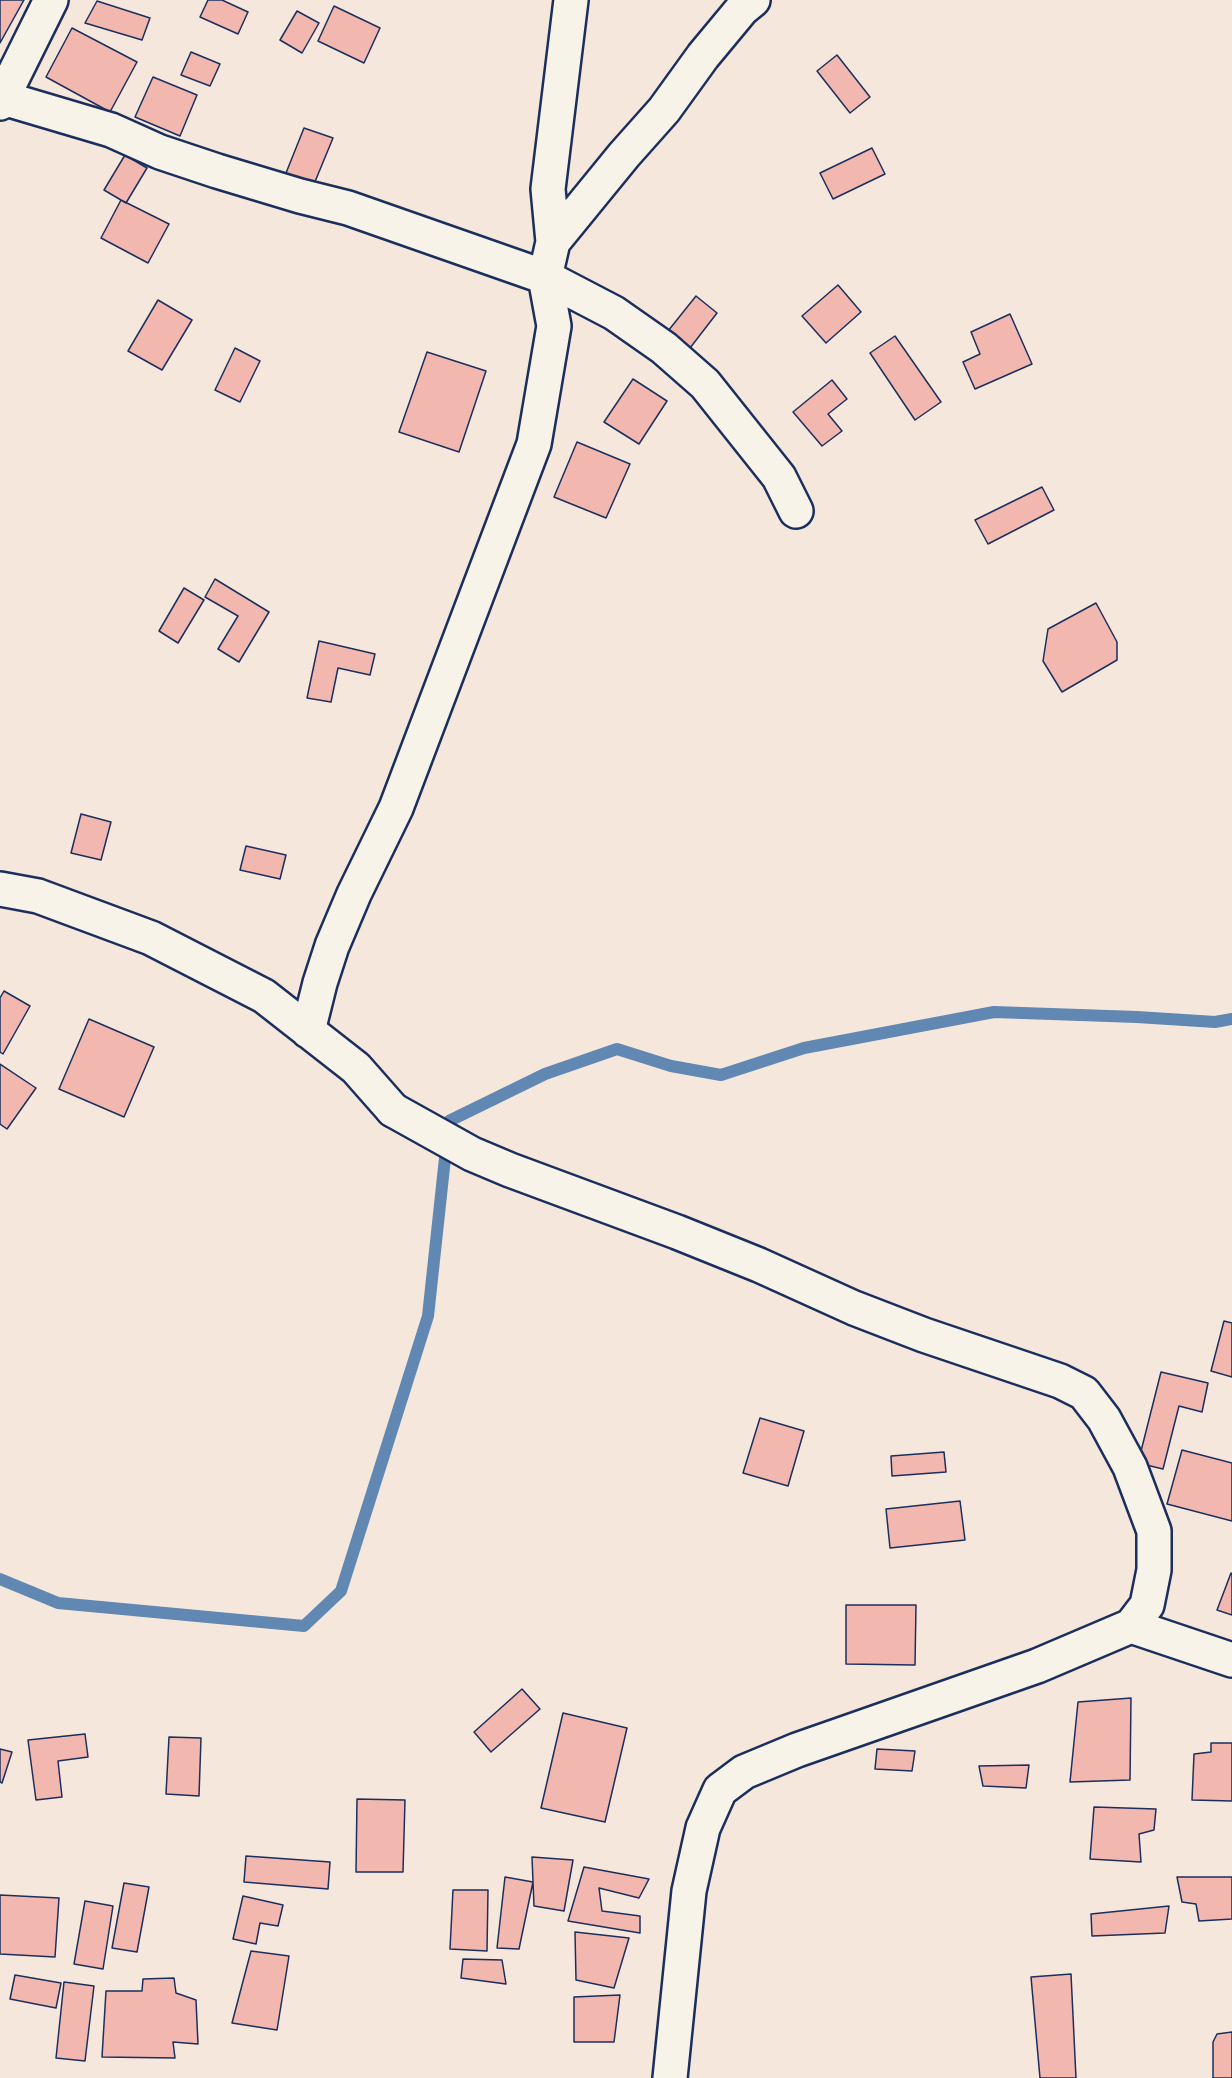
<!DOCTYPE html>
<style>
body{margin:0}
canvas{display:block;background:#f6e7dc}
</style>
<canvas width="1232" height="2078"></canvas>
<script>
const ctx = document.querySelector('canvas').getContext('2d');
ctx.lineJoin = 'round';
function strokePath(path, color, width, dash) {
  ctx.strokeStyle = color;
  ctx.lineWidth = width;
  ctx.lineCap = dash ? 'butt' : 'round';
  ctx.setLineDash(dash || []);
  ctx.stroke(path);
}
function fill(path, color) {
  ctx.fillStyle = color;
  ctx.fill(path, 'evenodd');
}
strokePath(new Path2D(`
 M0 1579 58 1603 304 1626 341 1591 428 1316 449 1121 545 1074 617 1049 671 1066 721 1075 804 1048 994 1012 1137 1017 1215 1022 1232 1019`), '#6088b3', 12);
const building = new Path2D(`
 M0 0H24L0 43Z
 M208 0H222L248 12 238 34 200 17Z
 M97 1 150 18 142 40 85 23Z
 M334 6 380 28 364 63 318 41Z
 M297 11 319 23 302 53 280 40Z
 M72 28 137 62 110 112 46 77Z
 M191 52 220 64 210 86 181 75Z
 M837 55 870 97 850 113 817 71Z
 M153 77 197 95 180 136 135 117Z
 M304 128 333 138 312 189 284 178Z
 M872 148 885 174 833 199 820 173Z
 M125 155 147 168 126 203 104 190Z
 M121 200 169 224 148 263 101 238Z
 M838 285 861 312 826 343 802 316Z
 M696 296 717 313 690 348 668 331Z
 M158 300 192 320 162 370 128 351Z
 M1010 314 1032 364 975 389 963 362 980 354 971 332Z
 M895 336 941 402 915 420 870 353Z
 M235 348 260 361 240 402 215 390Z
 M427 352 486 371 459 452 399 432Z
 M633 379 667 401 639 444 604 422Z
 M832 380 847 399 828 414 842 431 822 446 793 412Z
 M577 442 630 464 606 518 554 497Z
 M1042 487 1054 510 988 544 975 520Z
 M215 579 269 612 239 662 218 649 238 616 205 597Z
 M184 588 204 600 178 643 159 631Z
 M1096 603 1117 642V660L1062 692 1043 661 1048 629Z
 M319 641 375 654 370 675 338 668 331 702 307 698Z
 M81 814 111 822 101 860 71 853Z
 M246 846 286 855 280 879 240 870Z
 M4 991 30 1006 3 1054 0 1052V998Z
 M89 1019 154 1047 124 1117 59 1089Z
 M0 1064 36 1088 7 1129 0 1124Z
 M1224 1321 1232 1323V1377L1211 1371Z
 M1161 1372 1208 1383 1202 1412 1179 1406 1163 1469 1138 1463Z
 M760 1418 804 1431 788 1486 743 1473Z
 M1182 1450 1232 1463V1521L1167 1504Z
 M944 1452 946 1472 892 1476 891 1456Z
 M960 1501 965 1540 890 1548 886 1509Z
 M1231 1573 1232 1574V1615L1217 1610Z
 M846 1605H916L915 1665 846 1664Z
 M522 1689 540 1709 491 1752 474 1732Z
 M1131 1698 1130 1780 1070 1782 1078 1702Z
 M563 1713 627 1728 605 1822 541 1808Z
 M85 1734 88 1757 58 1761 62 1797 36 1800 28 1740Z
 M169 1737 201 1738 199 1796 166 1794Z
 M1211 1743H1232V1801L1192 1800 1194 1754 1211 1752Z
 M0 1749 12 1752 2 1783 0 1782Z
 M877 1749 915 1751 912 1771 875 1769Z
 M1029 1765 1026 1788 983 1786 979 1766Z
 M357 1799 405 1800 403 1872H356Z
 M1094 1807 1156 1809 1154 1830 1139 1834 1141 1862 1090 1859Z
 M246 1856 330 1862 328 1889 244 1882Z
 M532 1857 573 1860 564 1911 534 1906Z
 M584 1867 649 1879 639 1898 599 1888 602 1911 640 1916V1933L568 1921Z
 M505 1877 533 1882 519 1949 497 1948Z
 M1177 1877H1232V1919L1199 1921 1196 1904 1182 1902Z
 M124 1883 149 1887 137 1952 112 1948Z
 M453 1890H488L487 1951 450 1949Z
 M0 1895 59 1898 55 1957 0 1954Z
 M243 1896 283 1905 278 1926 260 1923 256 1944 233 1939Z
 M85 1901 113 1906 103 1969 74 1964Z
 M1169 1906 1165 1933 1092 1936 1091 1914Z
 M575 1932 629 1938 614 1988 576 1980Z
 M251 1951 289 1956 277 2030 232 2023Z
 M463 1959 502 1960 506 1984 461 1978Z
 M1071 1974 1076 2078H1040L1031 1977Z
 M15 1975 61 1983 56 2008 10 1999Z
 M174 1978 176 1993 196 2000 198 2044 173 2042 175 2058 102 2057 106 1991H142L143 1979Z
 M64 1982 94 1986 85 2061 56 2058Z
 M620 1995 614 2042H574V1997Z
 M1232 2032V2078H1213V2042L1217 2034Z`);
fill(building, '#f2b7ae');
strokePath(building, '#1b2f5e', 1.5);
const street = new Path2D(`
 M3 98 111 130 160 152 217 171 300 196 348 208 545 277 614 313 664 348 705 384 779 477 796 511
 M0 103 51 0
 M553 242 548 189 571 0
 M0 889 38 896 151 938 264 996 356 1068 393 1110
 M308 1031 320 983 332 946 354 894 396 808 534 444 554 326 545 277 553 242 624 155 664 110 703 56 742 9 753 0`);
const secondary = new Path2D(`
 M393 1110 472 1154 510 1170 677 1232 759 1265 854 1308 924 1335 1060 1381 1084 1393 1104 1419 1130 1467 1154 1531V1570L1147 1605 1131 1626 1037 1666 797 1750 744 1772 720 1790 703 1828 689 1891 670 2078
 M1131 1626 1232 1660`);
strokePath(street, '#1b2f5e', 38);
strokePath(secondary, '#1b2f5e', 38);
strokePath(street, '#f7f3e8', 33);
strokePath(secondary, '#f7f3e8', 33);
</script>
